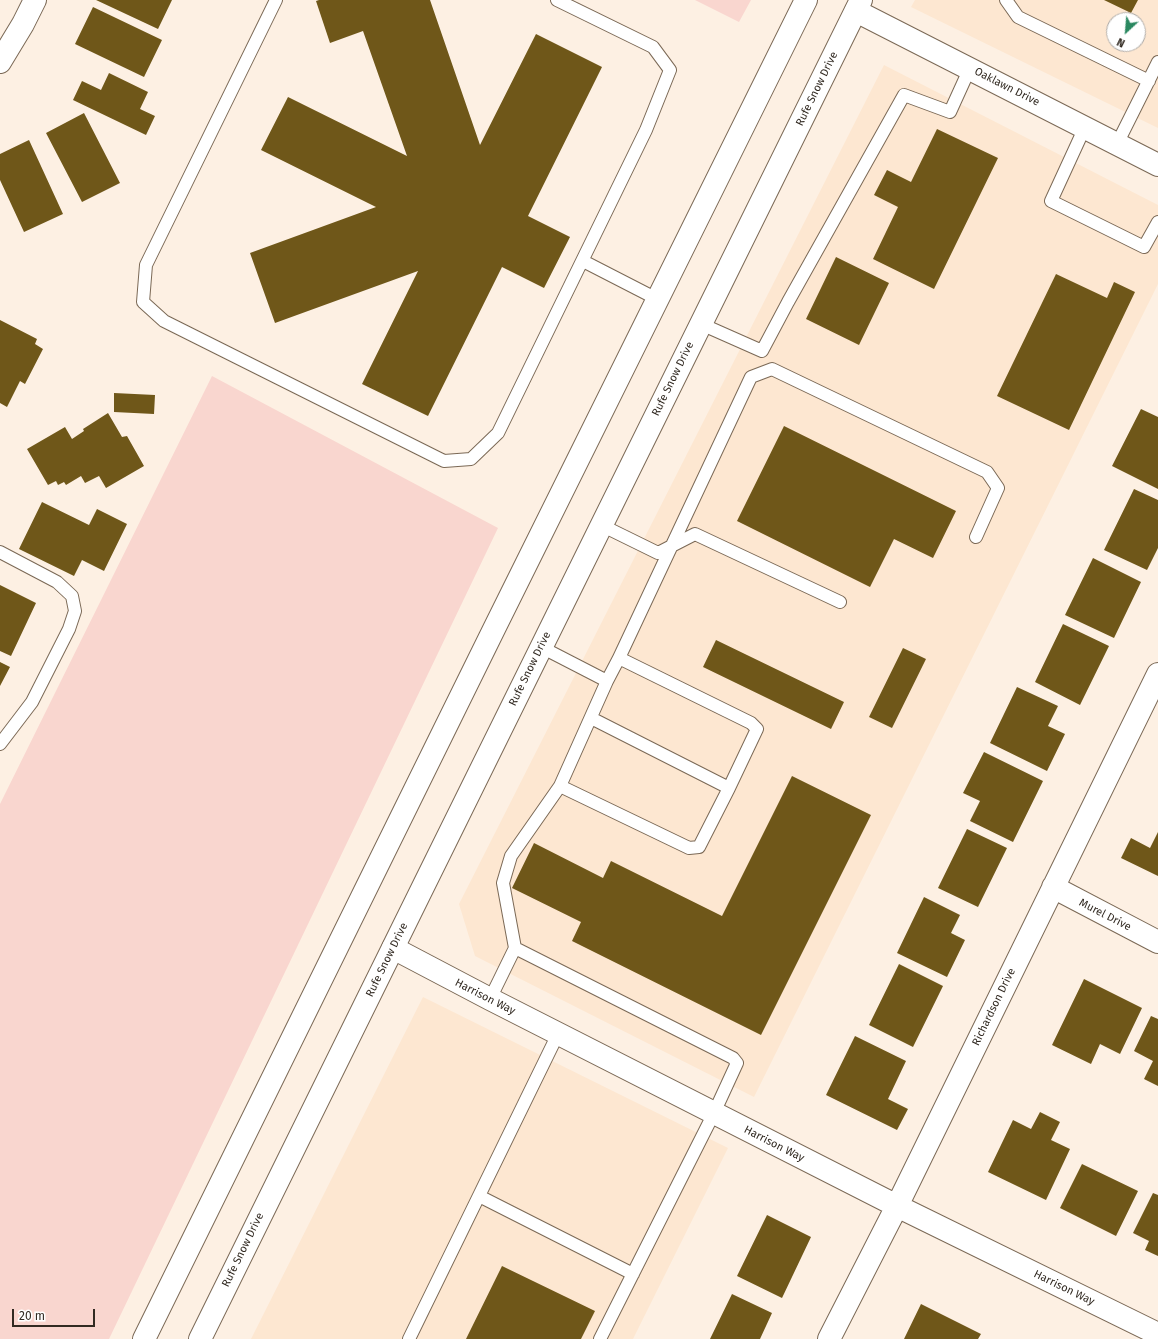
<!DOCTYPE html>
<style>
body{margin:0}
#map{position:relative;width:1158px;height:1339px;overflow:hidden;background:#fdf0e3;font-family:"Fira Sans",sans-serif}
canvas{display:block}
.north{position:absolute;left:1106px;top:12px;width:40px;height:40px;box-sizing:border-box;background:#fff;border:1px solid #adaaa7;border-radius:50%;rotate:206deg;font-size:11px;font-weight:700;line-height:16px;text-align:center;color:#322a22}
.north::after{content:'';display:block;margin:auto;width:14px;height:18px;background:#2a8860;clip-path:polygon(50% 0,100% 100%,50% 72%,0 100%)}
.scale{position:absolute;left:12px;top:1309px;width:83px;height:18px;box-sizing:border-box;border:2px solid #322a22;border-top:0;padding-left:5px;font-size:12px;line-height:14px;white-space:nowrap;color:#322a22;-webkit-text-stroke:3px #fff;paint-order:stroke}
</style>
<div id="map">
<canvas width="1158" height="1339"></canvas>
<div class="north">N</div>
<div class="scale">20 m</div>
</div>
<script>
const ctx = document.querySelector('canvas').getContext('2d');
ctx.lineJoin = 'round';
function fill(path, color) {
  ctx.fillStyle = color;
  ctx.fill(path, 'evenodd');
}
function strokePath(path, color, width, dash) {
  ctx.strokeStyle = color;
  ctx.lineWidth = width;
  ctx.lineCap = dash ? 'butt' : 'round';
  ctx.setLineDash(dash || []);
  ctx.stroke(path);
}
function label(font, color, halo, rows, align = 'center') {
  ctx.font = font + ' "Fira Sans",sans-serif';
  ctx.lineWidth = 4;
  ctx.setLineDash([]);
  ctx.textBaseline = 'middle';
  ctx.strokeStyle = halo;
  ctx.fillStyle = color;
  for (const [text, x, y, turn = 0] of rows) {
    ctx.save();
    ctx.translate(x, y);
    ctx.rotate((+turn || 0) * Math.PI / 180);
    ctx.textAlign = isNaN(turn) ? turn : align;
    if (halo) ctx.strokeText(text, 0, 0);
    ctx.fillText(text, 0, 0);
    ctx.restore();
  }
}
fill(new Path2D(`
 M915 0H1158V128L911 7ZM1114 20H1138V44H1114Z
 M884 65 1158 205V284L754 1097 475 956 459 904Z
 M423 997 728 1148 633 1339H251Z`), '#fde7d1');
fill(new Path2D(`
 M695 0H751L739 22Z
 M212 376 498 528 109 1339H0V804Z`), '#f9d6cf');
fill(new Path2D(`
 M96 0H172L158 29Z
 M319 0H430L480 145 536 34 602 67 528 216 570 237 544 288 502 267 428 416 362 384 418 271 275 323 250 253 376 207 261 150 288 97 407 156 363 31 330 43 316 1Z
 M1104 0H1138L1131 13Z
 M93 7 162 40 144 77 75 44Z
 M109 73 148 92 140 109 155 116 146 135 73 100 82 81 101 90Z
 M84 113 120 183 82 202 46 133Z
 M937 129 998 158 934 289 873 259 898 207 874 195 887 170 911 182Z
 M29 140 63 214 24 232 0 180V154Z
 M836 257 889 283 859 345 806 319Z
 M1056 274 1107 298 1114 282 1135 292 1069 430 997 396Z
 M0 320 37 339 35 344 43 349 25 384 20 381 7 407 0 403Z
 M114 393 155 395 154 414 114 412Z
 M1141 409 1158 417V489L1112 466Z
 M108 413 122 437 127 436 144 466 106 488 99 476 85 483 81 476 66 485 64 482 58 485 56 481 48 485 27 449 65 427 72 439 84 431 83 429Z
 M784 426 956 511 933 558 894 539 870 587 737 521Z
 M1134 489 1158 500V548L1147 570 1104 550Z
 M42 502 89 525 97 509 127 524 104 571 82 560 74 576 19 549Z
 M1093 558 1141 582 1114 638 1065 615Z
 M0 585 36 603 11 656 0 651Z
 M1063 624 1109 646 1080 705 1035 682Z
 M716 640 844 702 831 729 703 667Z
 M903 648 926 659 892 728 869 717Z
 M0 662 10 667 0 686Z
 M1017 687 1058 706 1048 726 1065 734 1047 771 990 743Z
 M984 752 1043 781 1013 842 970 821 980 801 963 793Z
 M792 776 871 815 761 1035 572 941 581 922 512 888 534 843 603 878 611 861 722 916Z
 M967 829 1007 848 978 907 938 888Z
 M1158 832V876L1121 858 1131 838 1150 848Z
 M924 897 960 915 951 933 965 940 947 977 897 953Z
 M899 964 943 986 913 1047 869 1025Z
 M1084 979 1142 1008 1120 1054 1100 1044 1091 1064 1052 1045Z
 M1151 1016 1158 1019V1086L1144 1079 1153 1061 1134 1051Z
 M855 1036 906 1061 888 1099 908 1109 897 1130 826 1095Z
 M1040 1112 1060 1122 1051 1140 1070 1149 1046 1200 988 1172 1013 1120 1031 1129Z
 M1082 1164 1138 1191 1116 1236 1060 1208Z
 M1153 1193 1158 1195V1256L1145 1250 1149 1241 1133 1233Z
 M767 1215 811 1237 782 1298 737 1276Z
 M502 1266 595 1311 581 1339H466Z
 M732 1294 772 1313 760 1339H710Z
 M921 1304 981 1334 978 1339H904Z`), '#6f5719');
const service = new Path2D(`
 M276 0 146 265 143 302 164 321 444 461 471 459 498 433 646 130 670 70 653 47 557 0
 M1006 0 1018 17 1149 81
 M1085 127 1051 201 1144 247 1158 222
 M1117 144 1158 62
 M583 261 657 299
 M701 324 762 351 788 302 904 95 950 112 970 68
 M601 525 658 553 695 534 840 602
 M0 552 57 582 72 596 75 611 69 629 32 702 0 744
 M619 658 751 377 772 369 987 472 998 488 976 537
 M607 681 619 658 751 723 757 729 729 788
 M560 786 689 848 699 847 729 788 591 718
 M515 948 503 883 511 856 560 786 607 681 541 647
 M490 999 515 948 733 1058 737 1063 714 1113 600 1339
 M479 1196 633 1274
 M409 1339 558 1034`);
const minor = new Path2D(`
 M856 11 1158 165
 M0 62 23 24 35 0
 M1053 887 1158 942
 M393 948 490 999 897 1206 1158 1334
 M829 1339 897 1206 1158 674`);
const secondary = new Path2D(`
 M144 1339 495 627 806 0
 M200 1339C421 893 639 445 861 0`);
strokePath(service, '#7b6956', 14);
strokePath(minor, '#7b6956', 24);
strokePath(secondary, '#7b6956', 24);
strokePath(service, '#fff', 12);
strokePath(minor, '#fff', 22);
strokePath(secondary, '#fff', 22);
label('11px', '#322a22', '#fff', [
 ["Oaklawn Drive",1007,87,27],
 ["Rufe Snow Drive",817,89,-64],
 ["Rufe Snow Drive",673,379,-64],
 ["Rufe Snow Drive",530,669,-64],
 ["Murel Drive",1105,915,27],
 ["Rufe Snow Drive",387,960,-64],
 ["Harrison Way",485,997,27],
 ["Richardson Drive",994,1007,-64],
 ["Harrison Way",774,1144,27],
 ["Rufe Snow Drive",243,1250,-64],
 ["Harrison Way",1064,1288,26]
]);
</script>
